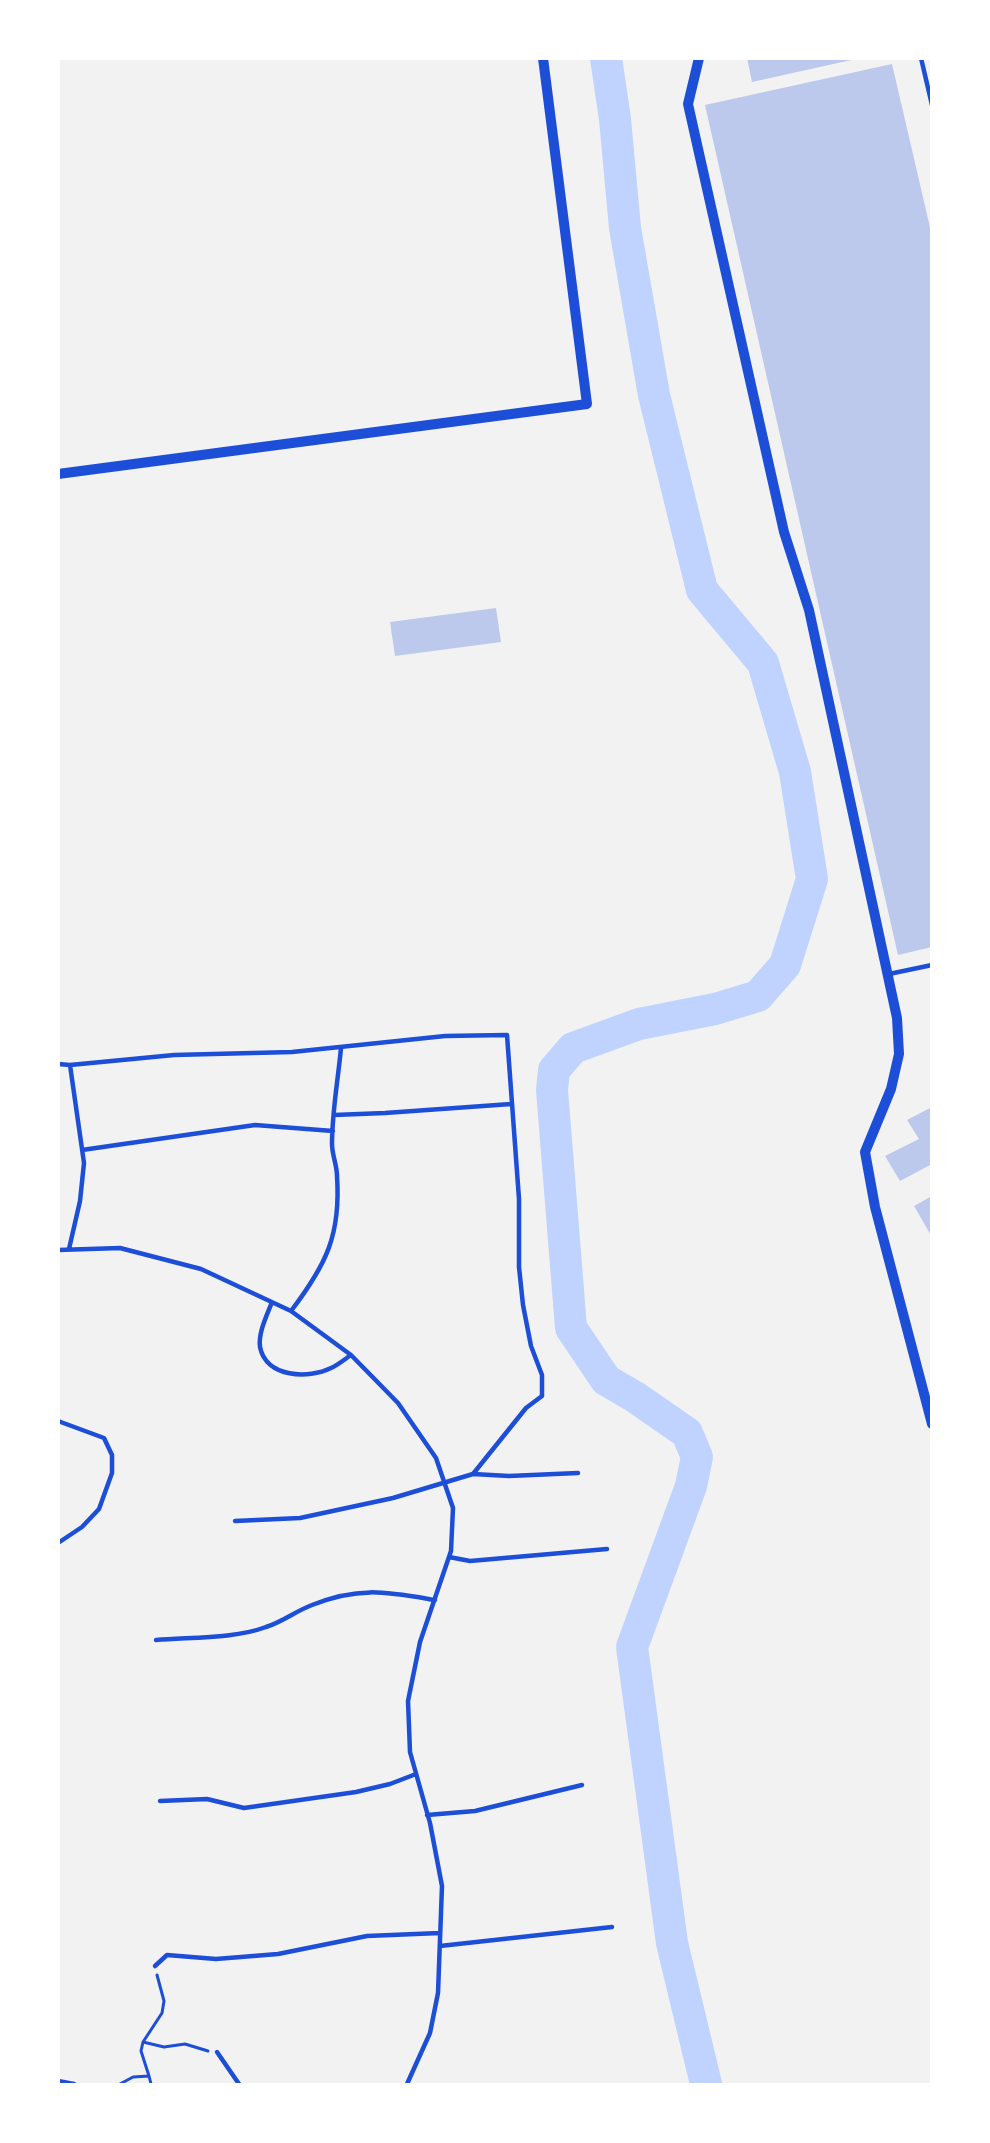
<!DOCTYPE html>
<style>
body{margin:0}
#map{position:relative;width:990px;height:2143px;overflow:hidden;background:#f2f2f2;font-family:"Playfair Display",serif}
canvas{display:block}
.frame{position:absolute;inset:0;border:60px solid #fff;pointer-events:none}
</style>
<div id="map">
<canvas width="990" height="2143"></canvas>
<div class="frame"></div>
</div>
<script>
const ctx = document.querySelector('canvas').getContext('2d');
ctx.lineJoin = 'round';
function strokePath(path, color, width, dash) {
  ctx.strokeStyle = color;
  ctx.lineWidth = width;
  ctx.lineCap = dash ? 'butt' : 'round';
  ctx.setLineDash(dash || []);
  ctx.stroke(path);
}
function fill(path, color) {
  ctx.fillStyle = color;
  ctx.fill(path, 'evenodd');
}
strokePath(new Path2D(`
 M606 58 615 119 625 228 654 395 702 590 763 663 795 772 812 879 785 965 758 996 715 1009 639 1024 573 1048 554 1070 552 1090 571 1328 606 1380 635 1397 687 1433 697 1457 691 1486 632 1647 672 1943 706 2084`), '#bfd3fe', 32);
fill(new Path2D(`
 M747 58H856V59L752 82Z
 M892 64 932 236V947L898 955 705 105Z
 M496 608 501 642 395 656 390 622Z
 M932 1107V1164L900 1181 885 1156 919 1139 907 1120Z
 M932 1196V1237L914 1206Z`), '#bdc9ec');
strokePath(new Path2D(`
 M143 2042 164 2047 185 2044 208 2051
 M149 2076 141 2051 143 2042 162 2013 164 2001 157 1975
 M120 2084 133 2077 149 2076 151 2084`), '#1d4ed8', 3);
strokePath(new Path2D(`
 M921 58 932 105
 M889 974 932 965
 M58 1064 70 1065 174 1055 292 1052 445 1036 507 1035 519 1199V1267L523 1305 531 1346 542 1375V1396L526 1408 473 1474
 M334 1115 385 1113 511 1104
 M82 1150 255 1125 333 1131
 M69 1249 80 1201 84 1163 70 1065
 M58 1250 120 1248 201 1269 291 1311 351 1355 398 1403 436 1458 453 1508 451 1551 420 1642 408 1701 410 1752 430 1823 442 1886 438 1993 430 2033 407 2084
 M272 1302C267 1315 258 1333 260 1347 266 1378 309 1379 331 1368 338 1365 345 1359 351 1355
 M291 1311C326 1265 341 1235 337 1176 337 1165 332 1155 332 1144 332 1112 338 1080 341 1048
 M58 1421 104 1438 112 1455V1473L99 1509 82 1527 58 1543
 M235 1521 300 1518 393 1498 473 1474 509 1476 578 1473
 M449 1557 470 1561 607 1549
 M156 1640C190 1637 234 1639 266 1627 282 1622 296 1611 312 1605 359 1586 387 1592 435 1600
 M160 1801 207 1799 244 1808 356 1792 390 1784 416 1774
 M427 1815 475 1811 582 1785
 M440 1946 612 1927
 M155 1966 167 1955 216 1959 278 1954 367 1936 440 1933
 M217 2052 239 2084
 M58 2081 74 2084`), '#1d4ed8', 4.5);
strokePath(new Path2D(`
 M699 58 688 104 784 532 809 610 897 1018 899 1054 891 1089 865 1152 875 1207 932 1424
 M58 474 587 404 543 58`), '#1d4ed8', 10);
</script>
